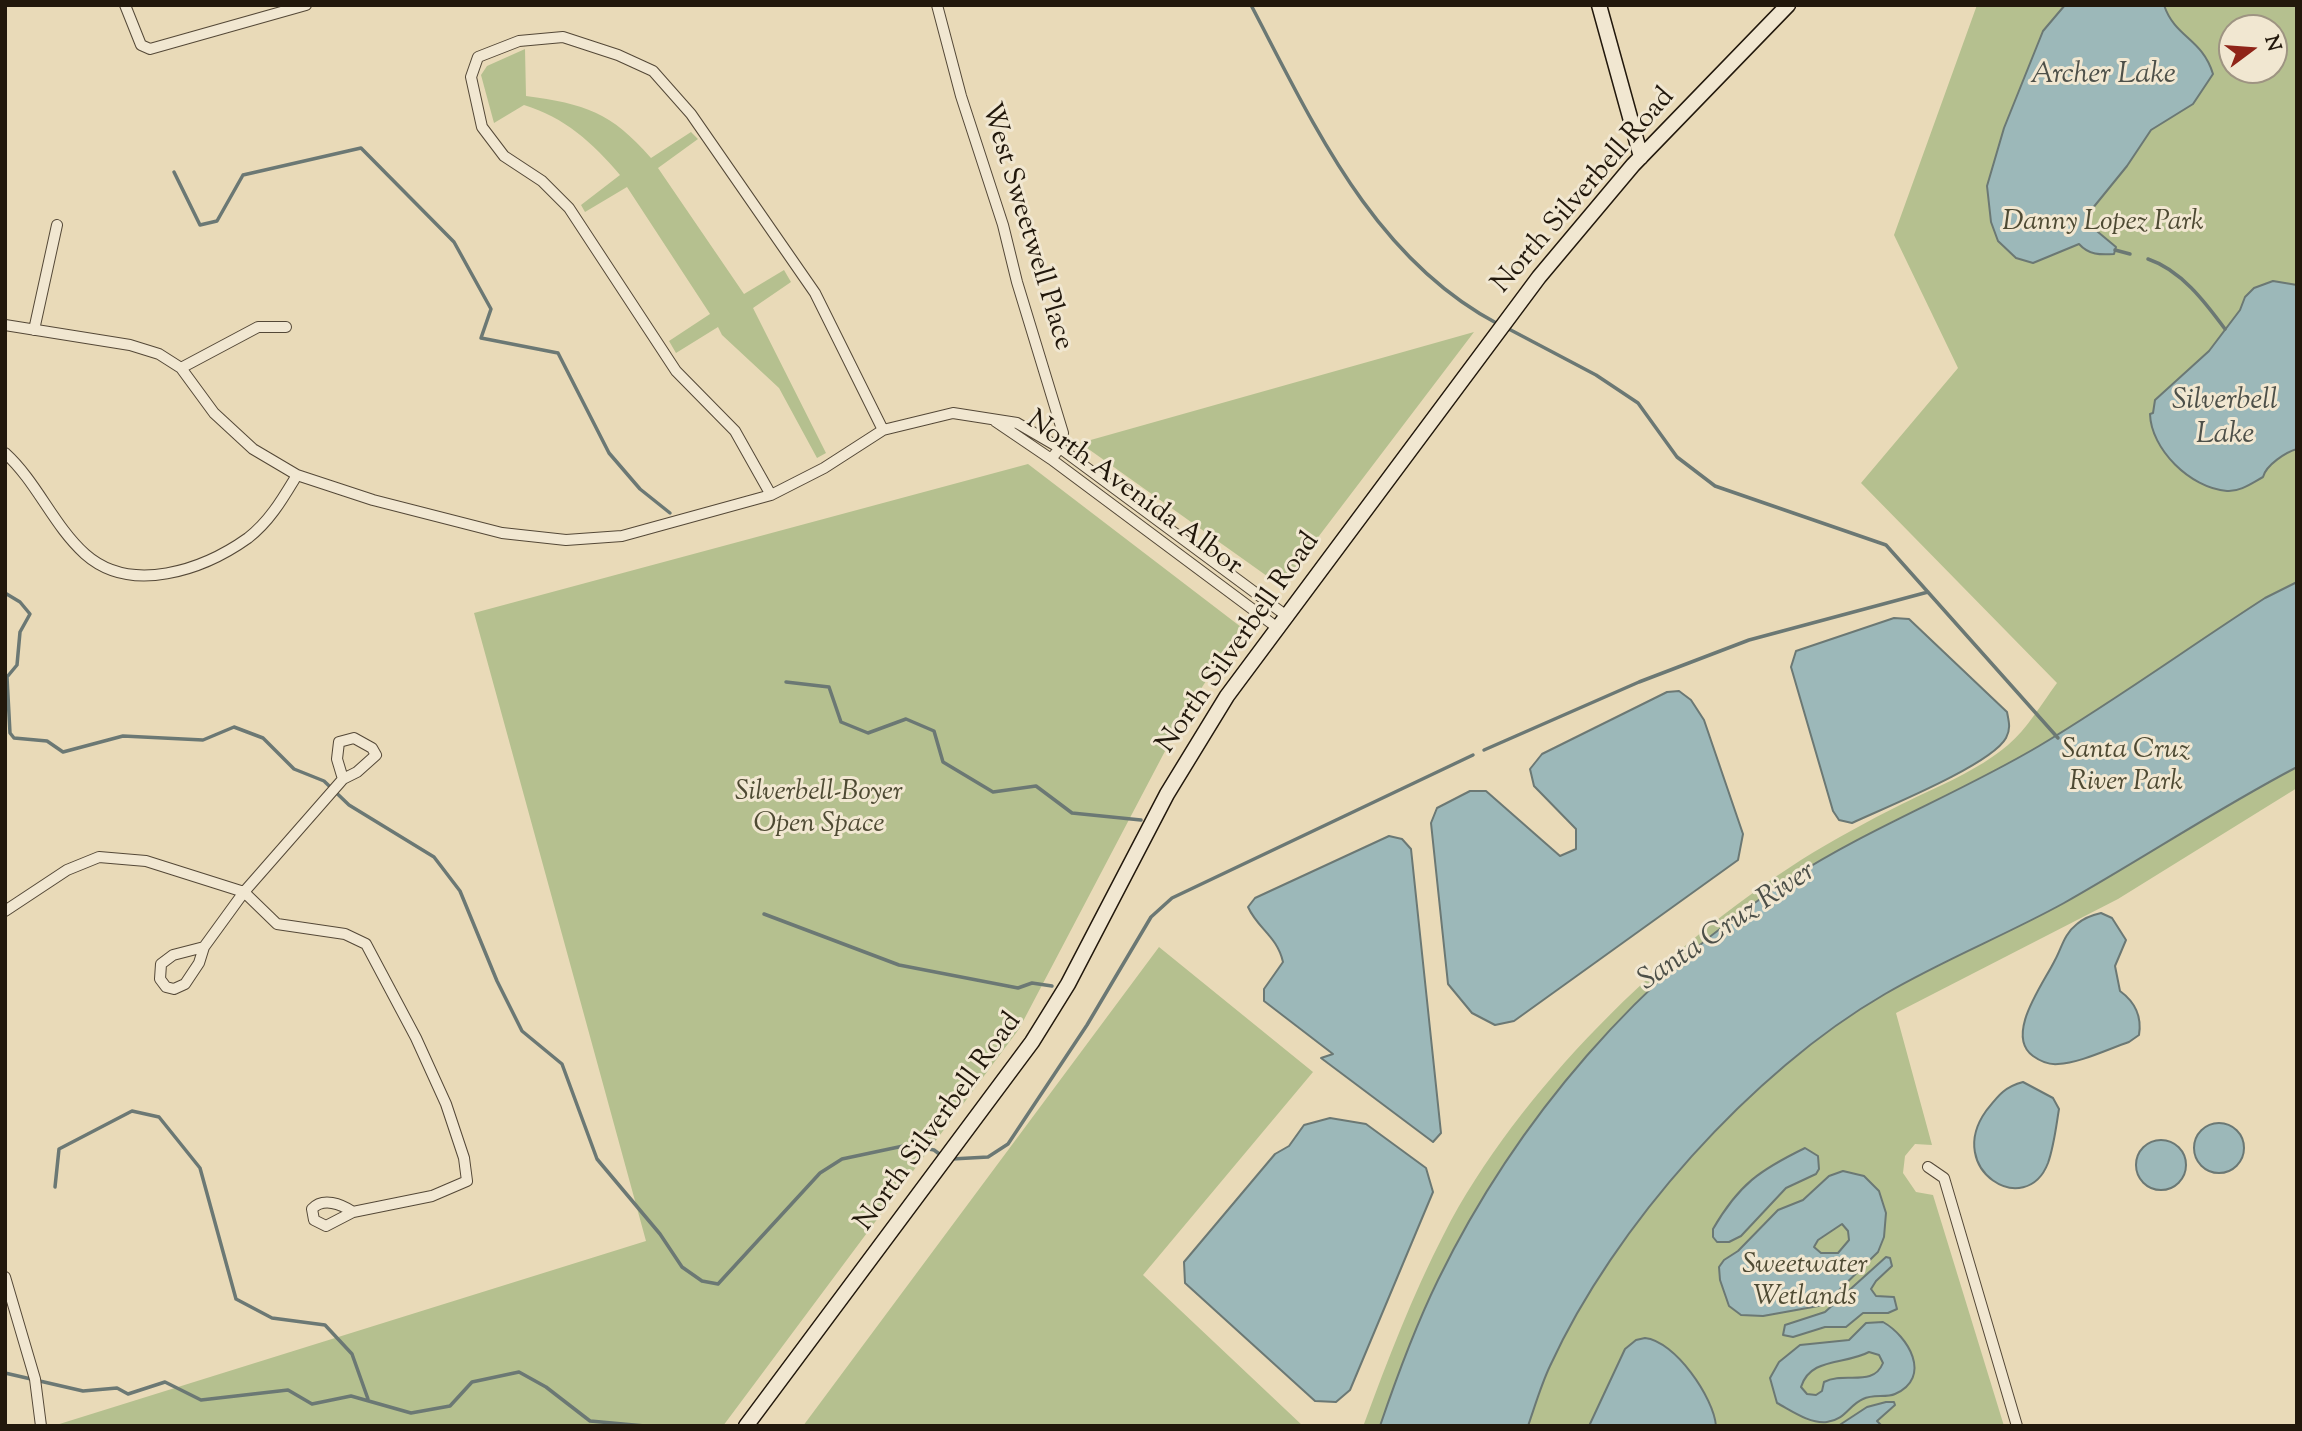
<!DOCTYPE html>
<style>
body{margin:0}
#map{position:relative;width:2302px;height:1431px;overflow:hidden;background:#e9dab8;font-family:"Sorts Mill Goudy",serif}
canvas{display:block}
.frame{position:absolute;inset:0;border:7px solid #22180c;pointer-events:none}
.north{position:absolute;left:2218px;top:14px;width:70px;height:70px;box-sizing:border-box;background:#f1e7d1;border:2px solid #9e9482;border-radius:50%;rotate:74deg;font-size:19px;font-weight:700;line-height:28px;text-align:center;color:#22180c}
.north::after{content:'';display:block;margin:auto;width:24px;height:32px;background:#8f2418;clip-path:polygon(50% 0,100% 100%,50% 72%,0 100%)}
</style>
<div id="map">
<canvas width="2302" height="1431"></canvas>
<div class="frame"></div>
<div class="north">N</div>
</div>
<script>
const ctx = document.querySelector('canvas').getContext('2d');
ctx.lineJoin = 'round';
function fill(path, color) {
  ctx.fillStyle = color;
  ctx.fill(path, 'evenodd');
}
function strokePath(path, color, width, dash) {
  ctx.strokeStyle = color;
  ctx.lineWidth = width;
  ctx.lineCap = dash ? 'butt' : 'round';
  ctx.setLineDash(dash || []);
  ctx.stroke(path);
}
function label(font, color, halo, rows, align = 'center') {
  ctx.font = font + ' "Sorts Mill Goudy",serif';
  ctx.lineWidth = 6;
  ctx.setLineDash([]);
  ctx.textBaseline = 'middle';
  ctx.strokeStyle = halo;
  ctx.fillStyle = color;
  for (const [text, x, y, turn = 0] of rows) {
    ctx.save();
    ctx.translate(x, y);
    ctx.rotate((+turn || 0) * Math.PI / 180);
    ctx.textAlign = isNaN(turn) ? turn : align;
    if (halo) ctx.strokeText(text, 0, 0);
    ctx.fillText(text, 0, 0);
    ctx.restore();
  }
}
fill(new Path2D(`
 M1977 5H2297V788L2118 899 1896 1013 1932 1145 1915 1144 1905 1156 1903 1173 1916 1192 1933 1195 2004 1426H1357L1364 1424C1388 1359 1412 1296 1444 1234 1519 1089 1664 948 1801 860 1833 840 1868 821 1902 804 1939 786 1977 771 2008 745 2027 729 2042 703 2057 683L1861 483 1958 368 1894 235ZM2232 28H2274V70H2232Z
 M525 49 526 96C585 104 611 112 651 158L691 132 698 139 658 168 744 294 784 270 791 282 753 308 826 453 817 458 779 388 722 335 718 327 676 353 669 341 710 314 627 187 585 212 581 205 620 175C593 143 564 117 524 105L494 123 481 75 487 66Z
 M1474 332 1281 586 1080 443Z
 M1028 464 1241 627 1184 715 1019 1029 723 1426H53L646 1241 474 613Z
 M1159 947 1313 1072 1143 1275 1303 1426H803Z`), '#b5c08f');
const water = new Path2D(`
 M2065 5H2164C2175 38 2202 38 2213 74L2193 104 2151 130 2127 166 2088 214 2086 222 2116 247 2114 254C2100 255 2089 255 2079 244L2033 263 2016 258 1998 241 1991 222 1987 186 2004 128 2043 31Z
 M2273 281 2297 285V449C2286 452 2266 465 2263 477 2252 483 2240 492 2227 491 2190 488 2151 449 2150 414L2153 413 2155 400 2209 351 2240 310 2245 297 2254 288Z
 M2297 582V767C2217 809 2142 859 2064 903 2006 935 1943 960 1885 994 1752 1071 1614 1226 1550 1366 1541 1385 1535 1406 1528 1426H1380C1397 1376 1415 1327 1438 1280 1516 1120 1640 975 1790 879 1869 828 1958 794 2039 746 2116 700 2189 647 2265 598Z
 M1894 618 1909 619 2007 712C2009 722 2011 729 2006 738 1991 765 1884 808 1852 823L1839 820 1833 811 1791 667 1796 651Z
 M1679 691 1691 700 1704 720 1743 834 1738 860 1514 1021 1495 1025 1472 1013 1448 984 1431 823 1437 808 1470 791H1486L1560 856 1576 849V829L1534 786 1530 769 1542 754 1667 692Z
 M1389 836 1402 839 1411 849 1441 1133 1433 1142 1321 1058 1333 1054 1264 1001V989L1283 962C1277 936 1258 929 1248 907L1255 898Z
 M2101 913 2112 918 2126 940 2115 966 2120 991C2135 1002 2142 1017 2139 1035L2129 1042C2108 1049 2080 1063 2058 1064 2048 1065 2040 1061 2033 1056 2004 1035 2044 983 2055 960 2062 947 2064 934 2077 924 2084 918 2092 915 2101 913Z
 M2023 1082 2053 1098 2059 1109C2056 1127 2054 1146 2048 1163 2026 1220 1944 1170 1986 1111 1998 1096 2004 1087 2023 1082Z
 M1330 1118 1366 1124 1426 1168 1433 1192 1350 1390 1336 1402 1315 1401 1185 1283 1184 1262 1275 1154 1289 1146 1304 1125Z
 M2194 1148a25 25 0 1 1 50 0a25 25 0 1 1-50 0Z
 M2136 1165a25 25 0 1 1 50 0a25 25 0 1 1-50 0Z
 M1805 1148 1818 1156 1819 1169 1816 1174 1786 1188 1741 1236 1729 1242H1717L1713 1237V1229C1739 1184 1760 1170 1805 1148Z
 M1843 1171 1864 1176 1879 1191 1886 1213 1884 1237 1878 1252 1824 1305 1763 1316 1741 1315 1729 1306 1720 1280 1719 1267 1724 1260 1738 1251 1778 1210 1803 1200 1829 1176ZM1842 1224 1848 1231 1849 1240 1838 1253H1821L1814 1247 1818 1240Z
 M1886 1257 1890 1258 1892 1266 1876 1281 1871 1289 1876 1296 1894 1297 1897 1309 1888 1313H1863L1846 1327H1825L1793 1337 1783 1335 1785 1325 1825 1312Z
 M1883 1322C1908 1336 1933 1377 1895 1394 1886 1398 1873 1394 1863 1399 1849 1405 1845 1420 1827 1422 1810 1424 1792 1411 1777 1403L1770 1378 1779 1362 1800 1345 1849 1340 1866 1323ZM1869 1352 1879 1355 1883 1363C1873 1388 1844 1371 1824 1382L1822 1391 1816 1395 1807 1394 1801 1387C1810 1357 1845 1365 1869 1352Z
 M1645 1338C1675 1341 1714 1398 1716 1426H1589L1625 1349 1636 1340Z
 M1886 1402H1894L1895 1405 1877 1421 1881 1425 1899 1426H1838L1867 1407Z`);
fill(water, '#9cb8b9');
strokePath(water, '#6b7874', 2);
strokePath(new Path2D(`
 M1251 5C1314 125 1373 258 1498 324
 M174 172 200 225 217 221 243 175 361 148 454 242 491 309 481 338 558 353 609 453 640 489 670 513
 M2115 250 2130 254
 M2148 259C2181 270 2205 302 2225 329
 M1505 327 1596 375 1638 403 1677 457 1715 486 1886 545 2058 738
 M5 593 20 602 30 614 20 632 17 665 7 677 10 733 14 738 47 741 63 752 123 736 203 740 234 727 263 738 294 769 324 781 349 805 434 857 460 891 497 981 522 1031 562 1064 597 1159 660 1234 682 1267 702 1281 718 1284 820 1173 842 1159 908 1145 934 1150 942 1156
 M786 682 829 687 841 722 868 733 906 719 934 731 943 762 993 792 1036 786 1072 813 1141 820
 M1484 750 1639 682 1749 640 1928 592
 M764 914 899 965 1018 988 1032 983 1052 986
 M952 1159 988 1157 1008 1144 1087 1025 1151 917 1172 898 1473 755
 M55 1187 59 1149 132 1111 159 1117 200 1168 236 1299 272 1318 325 1325 352 1354 368 1399
 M5 1373 83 1391 117 1388 128 1394 165 1382 201 1400 288 1390 312 1404 351 1396 411 1413 450 1406 472 1382 519 1372 546 1387 590 1421 645 1426`), '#6b7874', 3.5);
const street = new Path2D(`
 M125 5 141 45 150 49 306 5
 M937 5 961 96 1003 225 1017 282 1063 433 1060 448 1051 459
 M5 325 130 345 159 354 181 368 214 413 253 449 297 475 373 500 502 533 566 540 622 536 771 495 824 468 883 430 953 413 1017 423 1060 448 1288 617
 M34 330 57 225
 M181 368 258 327H286
 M995 421 1051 459 1279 629
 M5 453C37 482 53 525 85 554 131 595 203 570 248 538 270 521 283 498 297 475
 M771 495 735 431 676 371 569 208 542 181 504 156 482 127 471 77 478 57 519 41 563 37 618 55 653 71 691 114 815 293 883 430
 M5 911 67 870 99 857 146 861 244 892 277 924 345 934 366 944 416 1038 446 1104 464 1158 467 1181 432 1196 353 1212 326 1226 314 1220 312 1209C323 1197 341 1204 353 1212
 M204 947 173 955 161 964 160 979 166 987 174 989 185 984 199 963 204 947 244 892 343 779 357 772 376 755 372 748 354 738 339 742 337 759 343 779
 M1928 1167 1944 1178 2017 1426
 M5 1277 35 1379 41 1426`);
const secondary = new Path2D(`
 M1599 5 1641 157
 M746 1426 1032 1042 1068 984 1167 794 1227 696 1539 277 1633 165 1788 5`);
strokePath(street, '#544837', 12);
strokePath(secondary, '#22180c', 17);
strokePath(street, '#f1e7d1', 10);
strokePath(secondary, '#f1e7d1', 14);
label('28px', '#22180c', '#f1e7d1', [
 ["North Silverbell Road",1585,192,-49],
 ["West Sweetwell Place",1025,227,73],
 ["North Avenida Albor",1133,495,36],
 ["North Silverbell Road",1240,644,-55],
 ["North Silverbell Road",940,1123,-54]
]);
label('italic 28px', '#4e4a33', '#f1e7d1', [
 ["Danny Lopez Park",2103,224],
 ["Santa Cruz",2126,752],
 ["River Park",2126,784],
 ["Silverbell-Boyer",819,794],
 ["Open Space",819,826],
 ["Sweetwater",1805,1267],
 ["Wetlands",1805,1299]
]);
label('italic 30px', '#4d5049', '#f1e7d1', [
 ["Archer Lake",2103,77],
 ["Silverbell",2225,403],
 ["Lake",2225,437],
 ["Santa Cruz River",1728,928,-34]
]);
</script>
